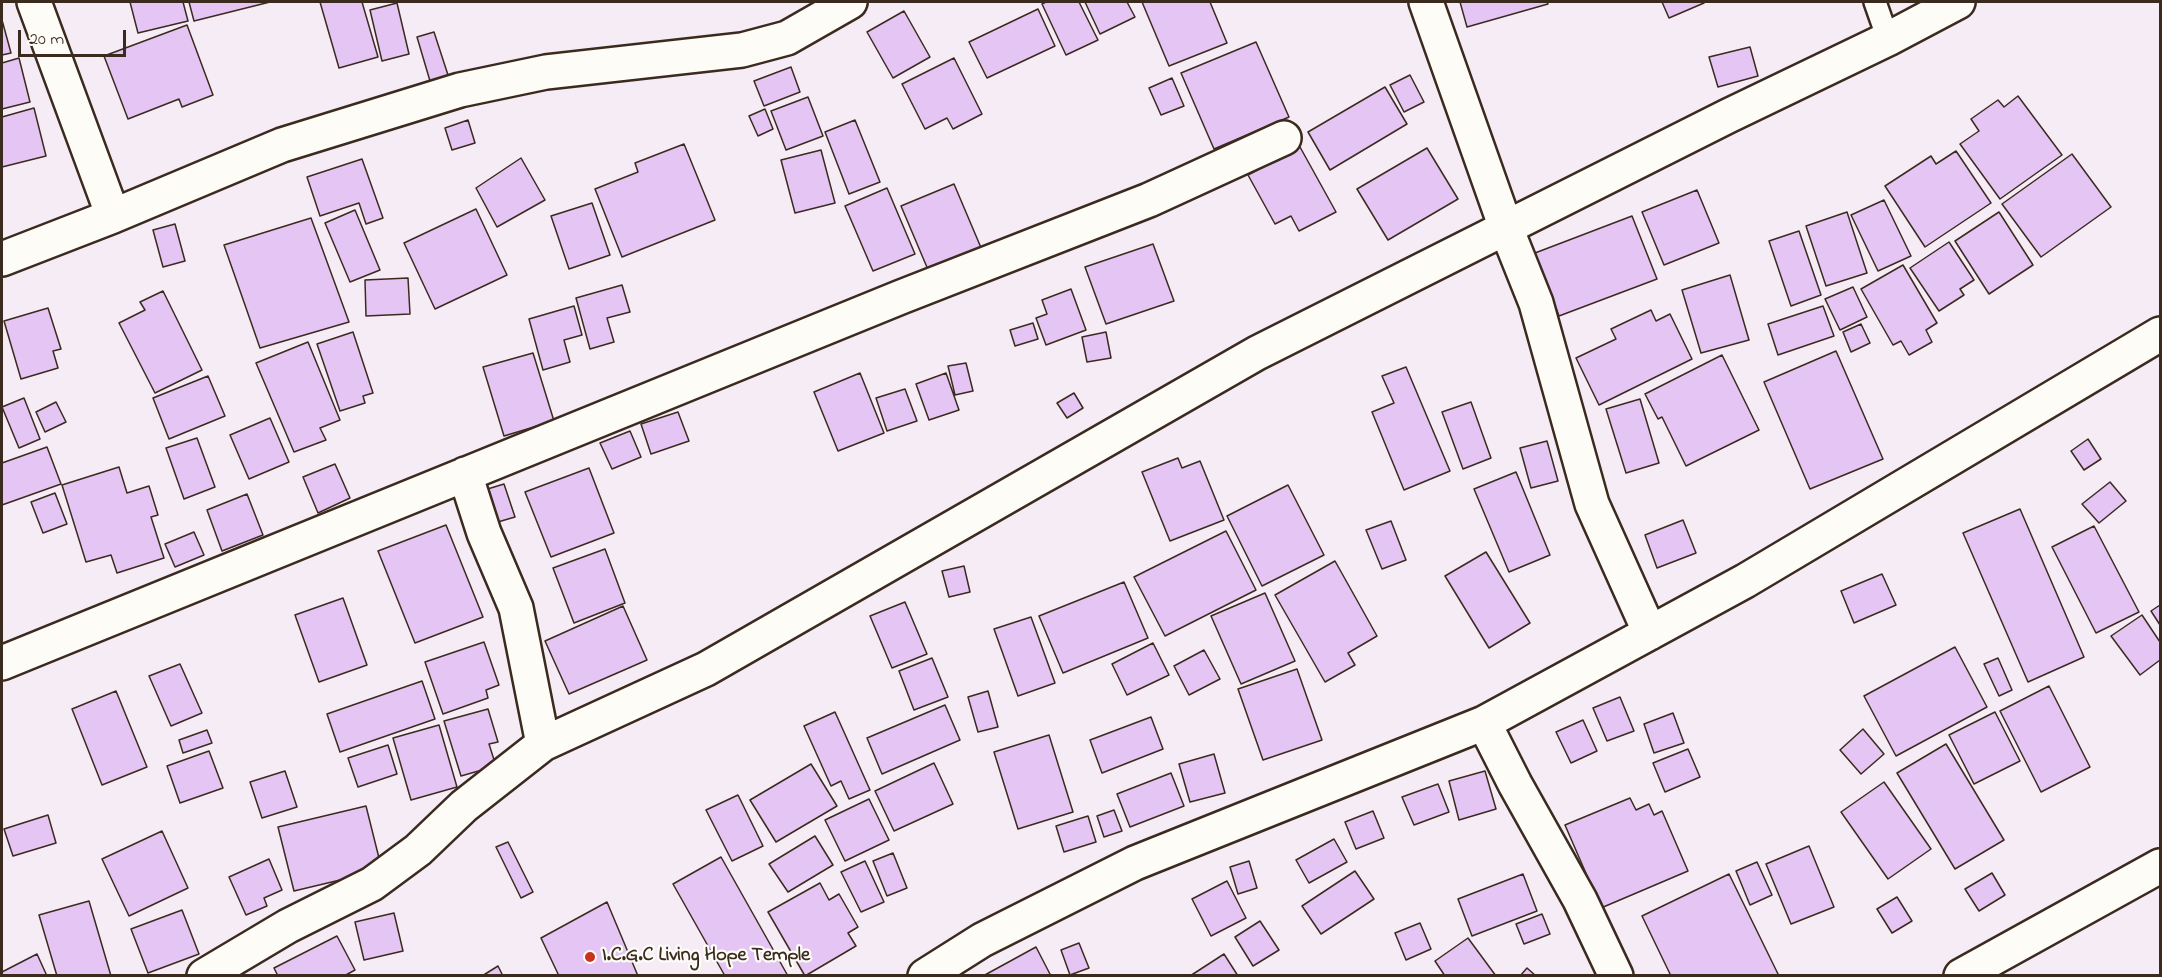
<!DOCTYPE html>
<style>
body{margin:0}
#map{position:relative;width:2162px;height:977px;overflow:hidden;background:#f6ecf6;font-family:"Indie Flower",sans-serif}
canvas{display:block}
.frame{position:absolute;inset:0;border:3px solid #3b2a1e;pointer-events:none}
.scale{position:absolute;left:18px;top:30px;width:108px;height:27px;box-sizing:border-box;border:3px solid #3b2a1e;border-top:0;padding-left:8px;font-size:18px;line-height:21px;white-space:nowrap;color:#3b2a1e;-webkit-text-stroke:4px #fdfcf7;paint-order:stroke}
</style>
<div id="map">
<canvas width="2162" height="977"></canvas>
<div class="frame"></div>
<div class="scale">20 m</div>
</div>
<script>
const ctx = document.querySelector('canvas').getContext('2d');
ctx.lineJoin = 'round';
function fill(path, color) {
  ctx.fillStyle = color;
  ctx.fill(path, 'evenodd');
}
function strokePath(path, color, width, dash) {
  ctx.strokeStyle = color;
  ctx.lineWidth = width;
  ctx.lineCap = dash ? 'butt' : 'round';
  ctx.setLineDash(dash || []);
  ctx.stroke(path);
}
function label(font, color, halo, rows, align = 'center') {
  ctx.font = font + ' "Indie Flower",sans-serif';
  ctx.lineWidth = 4.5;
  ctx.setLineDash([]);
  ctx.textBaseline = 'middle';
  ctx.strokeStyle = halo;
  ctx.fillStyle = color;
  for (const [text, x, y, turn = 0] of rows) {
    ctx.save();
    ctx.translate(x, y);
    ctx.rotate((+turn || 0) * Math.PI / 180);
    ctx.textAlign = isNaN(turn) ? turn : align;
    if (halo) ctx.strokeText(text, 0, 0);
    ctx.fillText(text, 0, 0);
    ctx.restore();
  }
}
const building = new Path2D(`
 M130 2H183L188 21 138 33Z
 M189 2H270L194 21Z
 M320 2H362L378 57 339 68Z
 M1046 2H1079L1098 40 1066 55 1042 4Z
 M1085 2H1127L1135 17 1100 34Z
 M1142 2H1210L1227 43 1169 66Z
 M1460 2H1547L1548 4 1467 27Z
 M1662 2H1704V3L1669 18Z
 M397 3 409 54 382 61 370 10Z
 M1038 9 1055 46 987 78 969 42Z
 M904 11 930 57 893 78 867 32Z
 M2 20 11 53 2 55Z
 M187 25 213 95 182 107 179 99 128 119 104 56Z
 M434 32 448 75 430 81 417 37Z
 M1256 42 1289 117 1214 149 1181 73Z
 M1750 47 1758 76 1718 87 1709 57Z
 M19 58 30 102 2 109V63Z
 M954 58 982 114 953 129 947 118 925 129 902 84Z
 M791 67 800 92 764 106 754 81Z
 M1410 75 1424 102 1404 112 1390 85Z
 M1172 78 1184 106 1161 115 1149 88Z
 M1385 87 1407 124 1330 170 1308 132Z
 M2018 96 2062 155 2000 199 1960 144 1979 131 1971 119 1998 100 2004 107Z
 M808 97 823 136 786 150 771 111Z
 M34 108 46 156 2 167V117Z
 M765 109 773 129 758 136 749 116Z
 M468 120 475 143 452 150 445 128Z
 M855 120 880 182 849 194 825 132Z
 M684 144 715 220 622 257 595 189 638 172 635 163Z
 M1300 147 1336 212 1299 231 1291 216 1275 224 1248 175Z
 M1427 148 1458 199 1388 240 1357 189Z
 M821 150 835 203 795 213 781 160Z
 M1956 151 1991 203 1925 247 1885 186 1931 156 1936 164Z
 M2072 154 2111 207 2041 257 2002 204Z
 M521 158 545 200 497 227 476 188Z
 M362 159 383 218 366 224 359 203 320 216 307 177Z
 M954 184 982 250 929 272 901 206Z
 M887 188 915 254 873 271 845 206Z
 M1697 190 1719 243 1664 265 1642 212Z
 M1884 200 1911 256 1878 271 1851 215Z
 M592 203 610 255 569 269 551 216Z
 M476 209 507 275 435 309 404 243Z
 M355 210 380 270 350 282 325 223Z
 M1847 212 1867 273 1826 286 1806 226Z
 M1999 212 2033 265 1989 294 1955 241Z
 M1632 216 1657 279 1559 316 1535 253Z
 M311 218 349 322 260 348 224 245Z
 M175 224 185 261 163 267 153 230Z
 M1799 231 1821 295 1791 306 1769 241Z
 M1949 242 1974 280 1960 289 1964 295 1939 311 1910 268Z
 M1153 244 1174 301 1106 324 1085 267Z
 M1903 265 1937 323 1926 330 1932 342 1909 355 1901 341 1893 345 1861 289Z
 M1730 275 1749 340 1701 353 1682 290Z
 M408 278 410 314 366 316 365 280Z
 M622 285 630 312 607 318 614 342 590 349 576 298Z
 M1853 287 1867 317 1840 330 1825 299Z
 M1071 289 1086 330 1046 345 1036 318 1047 314 1042 300Z
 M163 291 202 370 155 393 119 323 145 310 140 302Z
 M574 306 582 335 564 340 570 362 543 370 529 319Z
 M1823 306 1834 336 1778 355 1768 324Z
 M48 308 61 349 53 351 58 368 21 379 4 321Z
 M1651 310 1656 321 1670 314 1692 359 1599 405 1576 358 1616 339 1611 329Z
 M1033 323 1038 339 1015 346 1010 330Z
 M1861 324 1870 343 1851 352 1843 332Z
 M353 332 373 393 363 396 365 403 340 411 317 344Z
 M1106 332 1111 358 1087 362 1082 337Z
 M308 342 340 420 320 428 326 440 294 452 256 363Z
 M1836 351 1883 459 1810 489 1764 382Z
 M533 353 554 421 504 436 483 367Z
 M1722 355 1759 430 1686 466 1662 417 1658 419 1645 394Z
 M966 363 973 391 955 395 948 366Z
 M1406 367 1450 471 1404 490 1372 412 1394 403 1382 376Z
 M860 373 884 433 838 451 814 392Z
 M946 373 959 410 929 420 916 384Z
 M208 376 225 416 169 439 153 398Z
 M905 389 917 421 887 431 876 398Z
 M1074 393 1083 408 1067 418 1057 403Z
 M24 398 40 439 19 448 2 407Z
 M1640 399 1659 463 1626 473 1606 409Z
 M56 402 66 422 45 432 36 412Z
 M1471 402 1491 458 1463 469 1442 412Z
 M678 412 689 441 651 454 641 424Z
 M270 418 289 462 249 479 230 435Z
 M630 431 641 457 612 469 600 443Z
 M197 438 215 487 184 499 166 448Z
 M2088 439 2101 459 2084 470 2071 451Z
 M1547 441 1558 481 1531 488 1520 448Z
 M47 447 61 484 2 505V463Z
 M1178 458 1182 468 1200 461 1224 520 1170 541 1142 472Z
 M335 464 350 498 318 513 303 477Z
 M119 467 127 493 149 486 158 515 151 517 164 558 117 573 111 555 86 562 62 485Z
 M589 468 614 533 551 557 525 492Z
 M1516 472 1550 555 1509 572 1474 489Z
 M2110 482 2126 501 2099 523 2082 504Z
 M504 484 515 517 491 524 481 491Z
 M1288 485 1324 555 1262 586 1227 516Z
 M55 493 67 524 43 533 31 502Z
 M247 494 263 535 222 551 207 510Z
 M2020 509 2084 657 2028 682 1963 533Z
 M1683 520 1696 553 1657 568 1645 535Z
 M1391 521 1406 560 1382 569 1366 530Z
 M446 525 483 617 415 643 378 551Z
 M2094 526 2139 612 2096 633 2052 547Z
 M1226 531 1256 590 1165 636 1134 577Z
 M194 532 204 555 175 567 165 544Z
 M605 549 625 603 574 623 553 568Z
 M1486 552 1530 623 1489 648 1445 576Z
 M1335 561 1377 636 1348 653 1355 665 1325 682 1275 595Z
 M964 566 970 592 949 597 942 571Z
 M1882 574 1896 605 1854 623 1841 591Z
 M1124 582 1148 638 1063 673 1039 616Z
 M1265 593 1295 661 1241 684 1211 616Z
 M343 598 367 665 319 682 295 615Z
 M905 602 927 654 892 668 870 616Z
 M2160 605V625L2151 611Z
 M623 606 647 660 569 694 545 641Z
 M2142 615 2160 642V660L2140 675 2111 636Z
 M1031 617 1055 683 1018 696 994 629Z
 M484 642 499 685 486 690 488 698 443 714 425 662Z
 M1153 643 1169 675 1127 695 1112 664Z
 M1955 647 1987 707 1896 756 1864 696Z
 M1204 650 1220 679 1189 695 1174 666Z
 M932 658 948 697 914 710 899 671Z
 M1998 658 2012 690 1999 696 1984 664Z
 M180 664 202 713 171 726 149 676Z
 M1297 669 1322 740 1263 760 1238 689Z
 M422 681 435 719 340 752 327 714Z
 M2049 686 2090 767 2041 792 2000 711Z
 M116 691 147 767 102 785 72 709Z
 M988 691 998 727 978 732 968 697Z
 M1620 697 1634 731 1607 741 1593 708Z
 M945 705 960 740 882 774 867 738Z
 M488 709 498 742 489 744 496 766 461 776 444 721Z
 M835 712 870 790 849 799 841 781 831 786 804 726Z
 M1995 712 2020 761 1974 784 1949 735Z
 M1673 713 1684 743 1654 753 1644 724Z
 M1151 717 1163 749 1102 773 1090 740Z
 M1583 720 1597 751 1571 763 1556 732Z
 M439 725 457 787 411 800 393 738Z
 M1863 729 1884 754 1861 774 1840 750Z
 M207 730 212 743 183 753 179 740Z
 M1049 735 1073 812 1018 829 994 752Z
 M1946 744 2004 840 1955 869 1897 773Z
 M388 745 397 774 358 787 348 758Z
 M1688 749 1700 777 1665 792 1653 763Z
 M209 751 223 788 180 803 167 766Z
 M1214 754 1225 793 1190 802 1179 764Z
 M934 763 953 804 894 831 875 791Z
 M811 764 837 806 776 842 750 800Z
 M285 771 297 807 262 818 250 782Z
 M1485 771 1496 809 1459 820 1449 781Z
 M1171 773 1184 806 1130 827 1117 794Z
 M1884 782 1931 849 1888 879 1841 812Z
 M1438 784 1449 812 1414 825 1402 797Z
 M738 795 763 846 732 861 706 810Z
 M1630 798 1636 810 1649 804 1654 815 1662 811 1688 871 1601 908 1565 825Z
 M869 799 889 840 845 861 825 820Z
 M366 806 382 870 294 891 278 827Z
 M1114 810 1122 831 1104 837 1097 816Z
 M1373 811 1384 838 1356 849 1345 822Z
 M48 815 56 843 13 856 4 829Z
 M1088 816 1096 842 1064 852 1056 826Z
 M162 831 188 888 129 916 102 859Z
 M815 836 833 865 788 892 769 864Z
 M1334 839 1347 862 1309 883 1296 860Z
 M508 842 533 892 521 898 496 847Z
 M1809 846 1834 907 1791 924 1766 864Z
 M893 853 907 888 887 896 873 861Z
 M721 857 788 976H725L673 884Z
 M269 859 282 890 264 898 267 906 246 915 229 877Z
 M865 861 884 902 861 912 841 872Z
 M1249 861 1257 888 1238 894 1230 867Z
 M1757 862 1772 895 1750 905 1736 871Z
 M1355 871 1374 899 1321 934 1302 906Z
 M1992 873 2005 895 1979 911 1965 889Z
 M1523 874 1537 911 1472 936 1458 899Z
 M1729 874 1779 976H1671L1642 916Z
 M1227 881 1246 918 1211 936 1192 899Z
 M820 883 829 900 839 894 858 927 848 933 856 946 805 976 768 912Z
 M1897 897 1912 921 1892 933 1877 909Z
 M89 901 111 976H57L39 915Z
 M607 902 638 976H559L541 938Z
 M182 910 199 954 148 973 131 929Z
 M394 913 403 951 364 960 355 922Z
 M1542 914 1550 934 1524 944 1516 924Z
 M1260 921 1279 950 1253 966 1235 937Z
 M1420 923 1431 949 1406 960 1395 933Z
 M337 936 355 970 344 976H278L274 968Z
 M1468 938 1496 976H1445L1435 961Z
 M1079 943 1089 968 1070 975 1061 950Z
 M1036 947 1051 976H983Z
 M37 954 47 976H2V972Z
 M1224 954 1238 976H1190Z
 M498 966 503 976H482Z
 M1527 968 1536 976H1520Z`);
fill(building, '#e5c5f3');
strokePath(building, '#3b2a1e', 1.5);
const service = new Path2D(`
 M1875 2 1888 39`);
const minor = new Path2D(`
 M34 2 113 216
 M1426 2 1506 228 1536 303 1592 504 1650 633
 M2 259 113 216 282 145 460 90 546 72 742 50 787 38 850 2
 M465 474 484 533 516 608 543 744
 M2 663 901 297 1149 200 1284 138
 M1484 723 1515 784 1580 900 1616 976
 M204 976 288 926 372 884 418 850 464 806 543 744 706 669 1257 353 1728 116 1888 39 1958 2
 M925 976 982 940 1135 863 1484 723 1745 581 2160 334
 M1961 976 2160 866`);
strokePath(service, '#3b2a1e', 26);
strokePath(minor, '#3b2a1e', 38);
strokePath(service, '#fdfcf7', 21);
strokePath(minor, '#fdfcf7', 33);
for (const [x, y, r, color] of [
 [590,957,6,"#c8321e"]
]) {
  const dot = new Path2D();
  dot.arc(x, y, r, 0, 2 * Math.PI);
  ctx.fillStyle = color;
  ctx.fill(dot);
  strokePath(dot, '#fdfcf7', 2);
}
label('bold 20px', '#3b2a1e', '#fdfcf7', [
 ["I.C.G.C Living Hope Temple",602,957]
], 'left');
</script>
